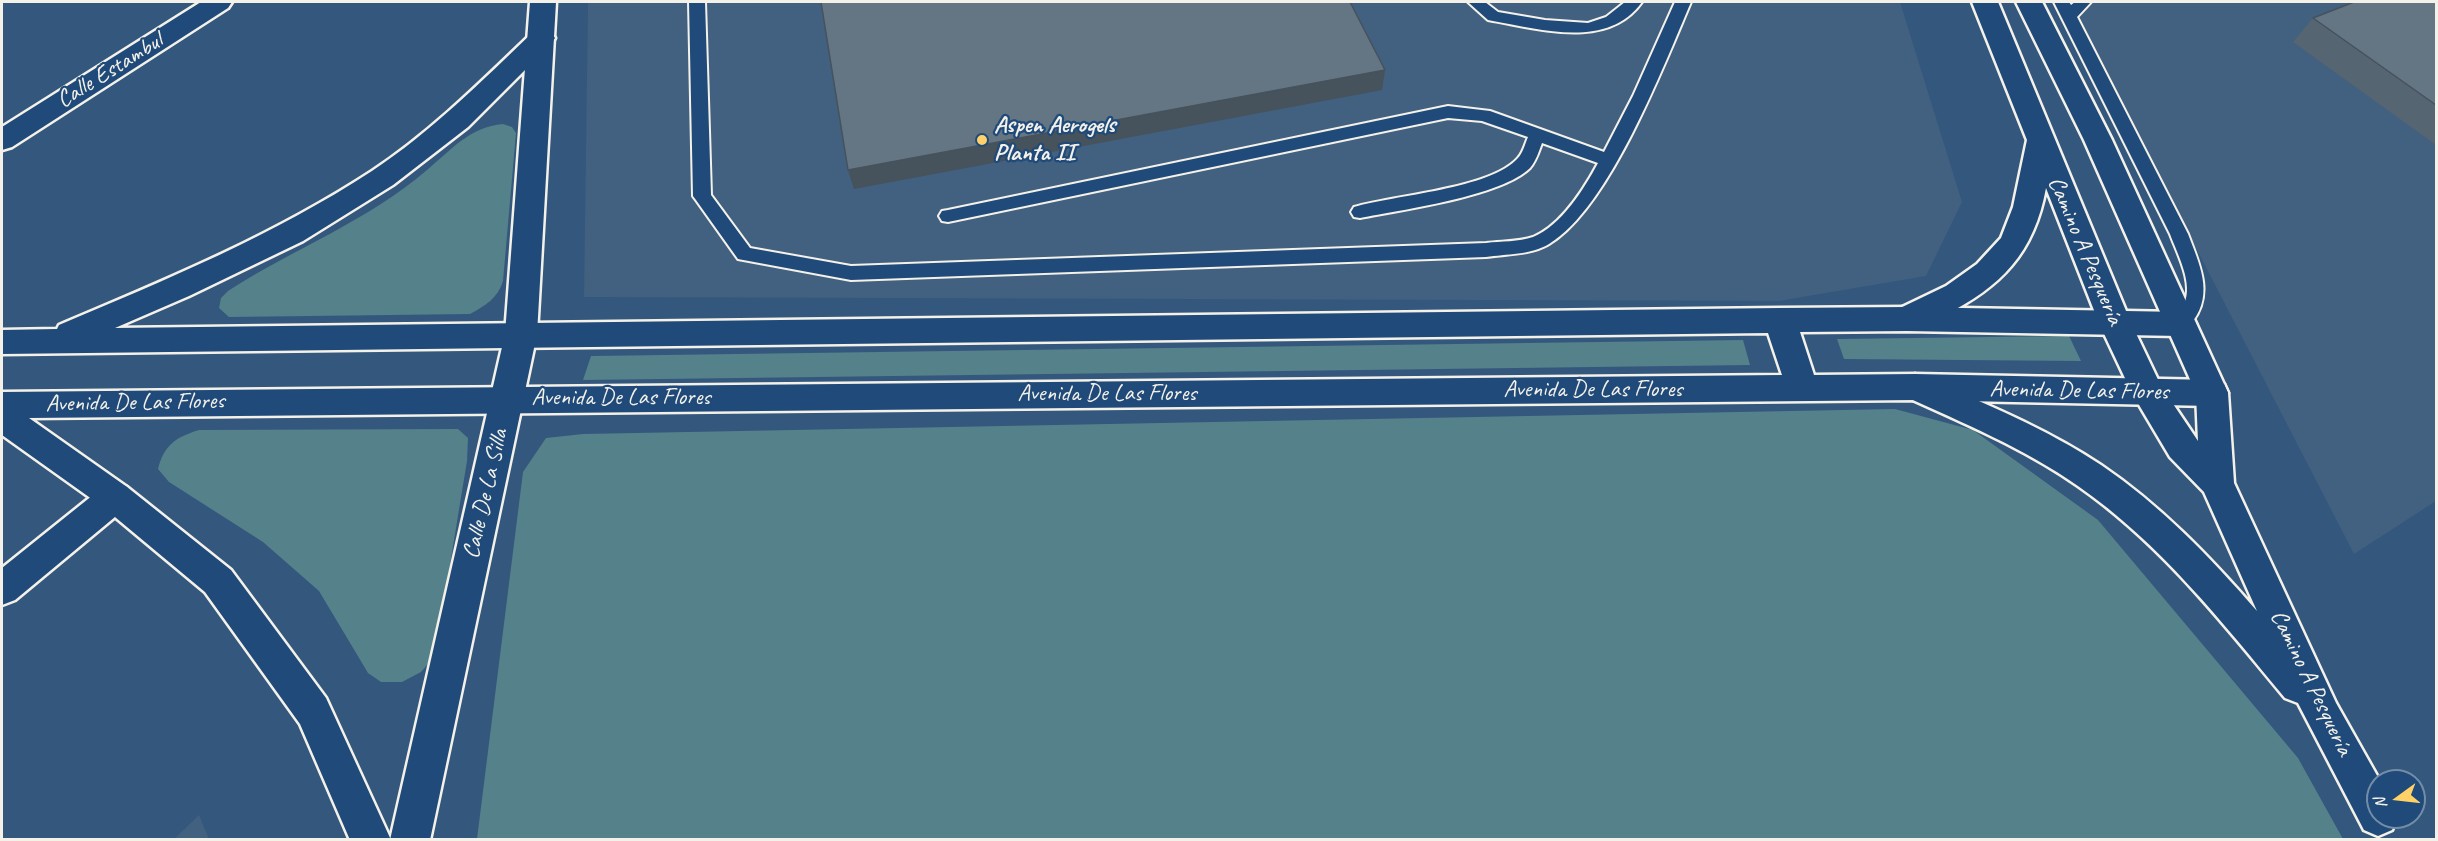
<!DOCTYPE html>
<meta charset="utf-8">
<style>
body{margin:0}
#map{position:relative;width:2438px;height:841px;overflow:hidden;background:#34577d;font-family:Caveat,sans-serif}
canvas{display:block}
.frame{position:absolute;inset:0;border:3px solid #f4f1e8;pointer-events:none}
.north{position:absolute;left:2366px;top:769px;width:60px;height:60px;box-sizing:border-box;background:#1f4a7a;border:2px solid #748da6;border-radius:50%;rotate:255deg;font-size:16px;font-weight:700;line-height:24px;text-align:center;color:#f4f1e8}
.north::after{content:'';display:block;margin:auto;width:21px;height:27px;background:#ffd166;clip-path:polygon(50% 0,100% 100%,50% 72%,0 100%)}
</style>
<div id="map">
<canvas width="2438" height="841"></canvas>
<div class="frame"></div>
<div class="north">N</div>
</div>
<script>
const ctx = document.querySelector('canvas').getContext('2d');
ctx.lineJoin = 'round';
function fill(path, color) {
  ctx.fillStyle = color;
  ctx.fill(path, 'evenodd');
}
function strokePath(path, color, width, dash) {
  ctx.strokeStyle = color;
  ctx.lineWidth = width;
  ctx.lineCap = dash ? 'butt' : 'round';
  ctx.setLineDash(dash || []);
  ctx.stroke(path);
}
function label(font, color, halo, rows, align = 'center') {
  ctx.font = font + ' Caveat,sans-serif';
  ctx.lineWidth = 4.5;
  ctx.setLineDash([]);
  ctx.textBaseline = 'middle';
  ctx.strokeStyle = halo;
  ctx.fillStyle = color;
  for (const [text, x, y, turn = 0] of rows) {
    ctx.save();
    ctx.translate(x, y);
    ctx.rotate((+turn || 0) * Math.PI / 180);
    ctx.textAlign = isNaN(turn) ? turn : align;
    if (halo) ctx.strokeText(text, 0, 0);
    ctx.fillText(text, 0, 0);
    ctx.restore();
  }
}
fill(new Path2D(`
 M588 2H1900L1962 202 1926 276 1779 301 584 297Z
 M2069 2H2436V501L2354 554Z
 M199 815 209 839H174Z`), '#42607f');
fill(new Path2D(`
 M503 124 512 127 516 133 503 281C498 298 485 306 470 314L229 317 219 308 221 298 228 291C293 249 368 221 427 170 452 149 470 127 503 124Z
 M2069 336 2081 361 1844 359 1837 339Z
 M1743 340 1750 365 583 380 591 356Z
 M1895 409 1973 430 2098 520 2298 758 2343 839H477L523 472 546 438 583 434Z
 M458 429 468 438 467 461 435 656 421 672 402 682H381L368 673 319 591 263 542 169 482 158 469C164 445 176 437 199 430Z`), '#55818a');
const service = new Path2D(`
 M689 2H705L711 195 750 248 851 266 1486 243C1501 241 1519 242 1533 237 1562 225 1584 189 1598 163L1542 143C1539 151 1536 161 1530 168 1502 196 1401 210 1360 218L1354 217 1351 212 1354 207C1394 195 1491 189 1518 158 1523 153 1525 144 1528 137L1482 121 1448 118 948 222 942 221 939 216 942 211 948 210 1448 106 1490 111 1604 152 1633 96 1675 2H1691C1663 67 1609 208 1549 244 1531 255 1506 254 1486 257L851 280 738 259 696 200 693 196Z
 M1468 2H1485L1498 12 1545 20 1588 23 1606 17 1625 2H1642C1608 50 1540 29 1493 21L1488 20Z
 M2054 2H2069L2071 5 2075 2H2091L2077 17 2188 234C2199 263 2214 293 2193 321 2187 329 2183 332 2173 329L2171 324C2175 317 2181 311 2184 304 2194 284 2177 253 2170 234Z`);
const minor = new Path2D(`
 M201 2H232L228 8 12 147 2 150V127Z
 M530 2H556L537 334 430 840H390L505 334Z
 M115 482 127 487 132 497 127 507 15 600 2 605V568L103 487Z`);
const tertiary = new Path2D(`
 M542 29 551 32 555 38 551 44 468 127 393 185 303 241 189 296 115 328 1780 308 1907 307 2180 312 2191 315 2196 324 2191 333 2180 336 1907 331 1800 332 1814 375 1915 374 2212 380 2224 384 2228 393 2224 402 2212 406 1915 400 29 418 127 487 231 570 326 698 391 840H350L300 724 205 592 103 507 2 435V392L1782 375 1768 333 2 354V330L57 329 59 325C166 280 274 235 372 171 431 132 482 81 533 32Z`);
const secondary = new Path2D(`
 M1972 2H1998L2131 323 2161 386 2198 441 2196 393 2084 140 2016 2H2042L2112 140 2228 393 2234 483 2336 703 2380 781H2378V817H2397L2392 830 2378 836 2364 830 2298 703 2285 698C2222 622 2160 543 2078 486 2024 448 1963 423 1904 396L1899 387 1904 378 1915 374 1926 378C1986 404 2047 429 2101 465 2160 505 2210 557 2257 611L2204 492 2170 457 2132 393 2099 323 2046 188C2034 253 2001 287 1943 316 1927 324 1913 333 1896 328L1891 319 1896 310 1946 286 1977 264 2001 238 2013 207 2027 140Z`);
strokePath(service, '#f4f1e8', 4);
strokePath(minor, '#f4f1e8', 5);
strokePath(tertiary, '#f4f1e8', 5);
strokePath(secondary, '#f4f1e8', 5);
fill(service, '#1f4a7a');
fill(minor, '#1f4a7a');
fill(tertiary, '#1f4a7a');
fill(secondary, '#1f4a7a');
fill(new Path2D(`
 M2436 2V145L2293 42 2313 18Z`), '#566572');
fill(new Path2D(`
 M1385 70 1382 90 854 189 848 170Z`), '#46525c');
const building = new Path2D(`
 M821 2H1350L1385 70 848 170Z
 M2354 2H2436V105L2313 18Z`);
fill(building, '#647584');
strokePath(building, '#46525c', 1.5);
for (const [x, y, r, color] of [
 [982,140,6,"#ffd166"]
]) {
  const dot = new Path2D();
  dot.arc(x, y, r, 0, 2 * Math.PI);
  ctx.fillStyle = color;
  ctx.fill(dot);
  strokePath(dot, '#1f4a7a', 2);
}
label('24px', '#f4f1e8', '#1f4a7a', [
 ["Calle Estambul",110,71,-32],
 ["Camino A Pesquería",2085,251,67],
 ["Avenida De Las Flores",1593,390],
 ["Avenida De Las Flores",2079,391,1],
 ["Avenida De Las Flores",1107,394],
 ["Avenida De Las Flores",621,398],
 ["Avenida De Las Flores",135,403,-1],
 ["Calle De La Silla",486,494,-77],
 ["Camino A Pesquería",2311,683,64]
]);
label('bold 24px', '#f4f1e8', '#1f4a7a', [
 ["Aspen Aerogels",994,126],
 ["Planta II",994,154]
], 'left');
</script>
